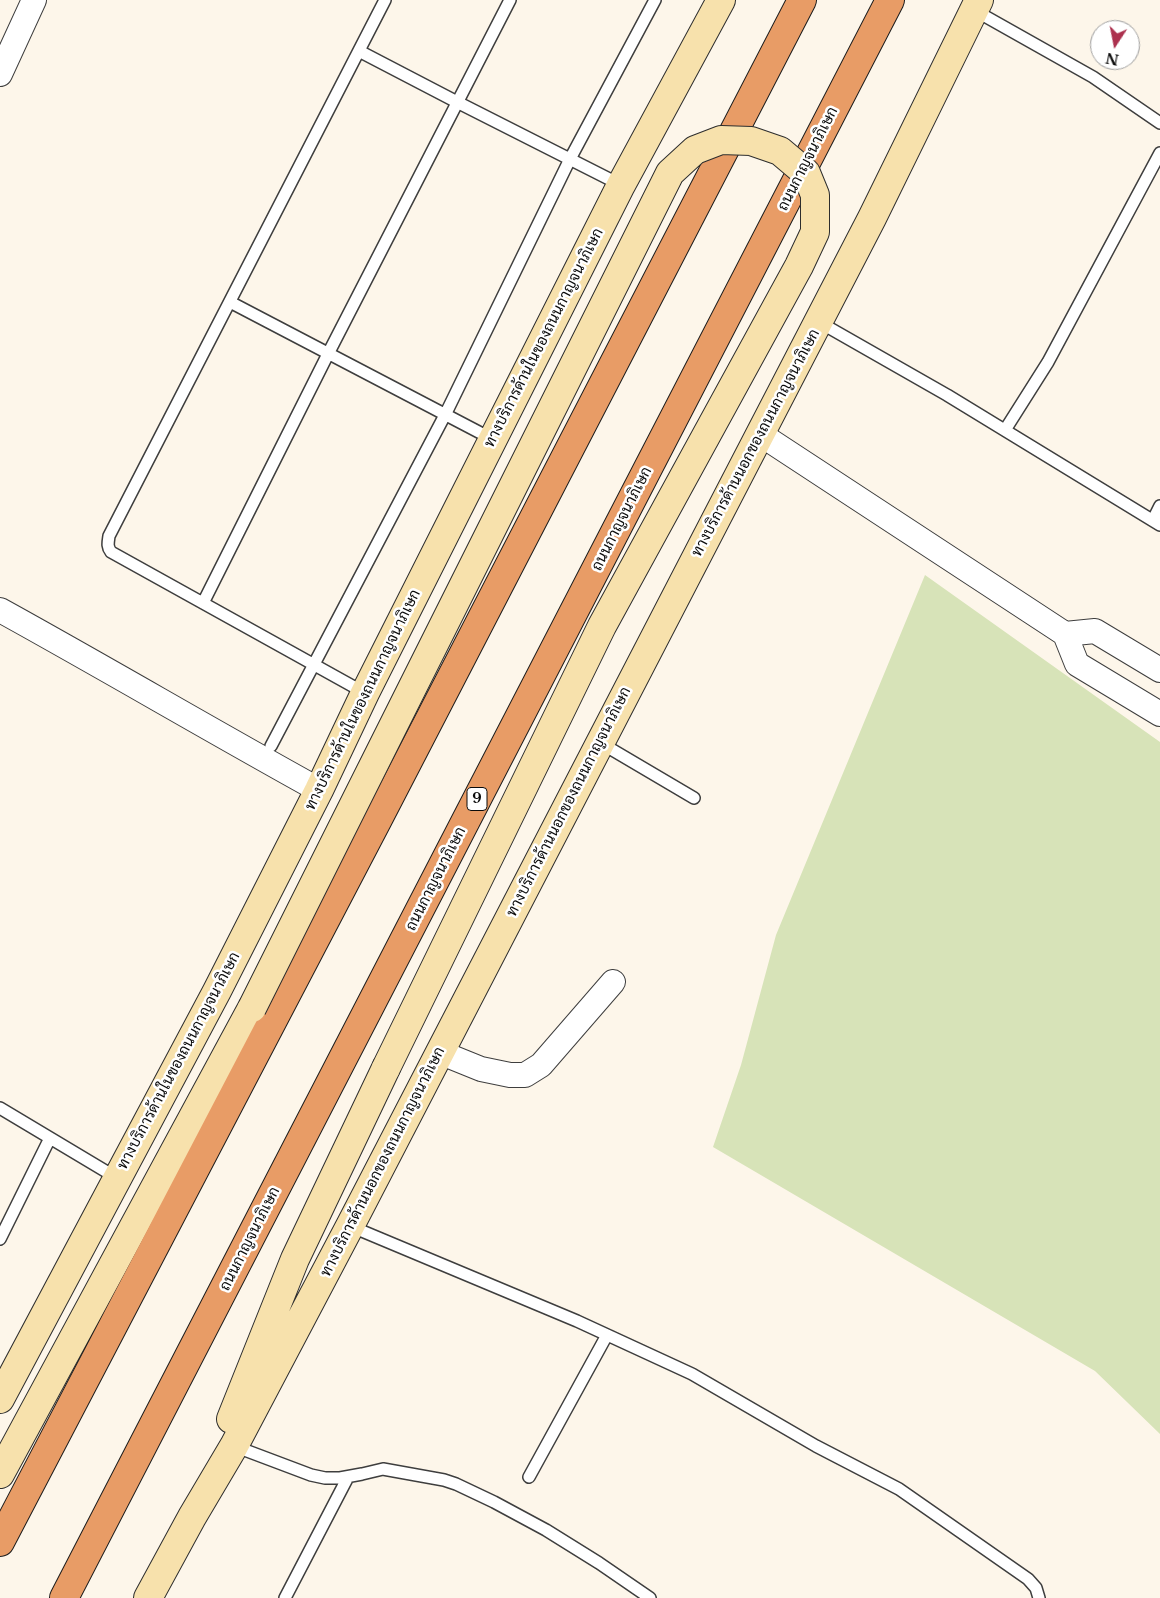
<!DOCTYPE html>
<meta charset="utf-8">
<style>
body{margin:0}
#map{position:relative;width:1160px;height:1598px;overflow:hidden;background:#fdf6ea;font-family:"Libre Baskerville",serif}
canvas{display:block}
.north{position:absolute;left:1090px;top:20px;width:50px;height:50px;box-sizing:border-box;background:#fff;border:1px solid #9d9d9d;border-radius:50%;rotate:191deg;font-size:14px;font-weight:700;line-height:20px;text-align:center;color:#0b0b0b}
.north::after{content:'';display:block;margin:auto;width:18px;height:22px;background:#ac314e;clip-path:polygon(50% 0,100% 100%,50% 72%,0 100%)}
</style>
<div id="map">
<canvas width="1160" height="1598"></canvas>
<div class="north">N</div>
</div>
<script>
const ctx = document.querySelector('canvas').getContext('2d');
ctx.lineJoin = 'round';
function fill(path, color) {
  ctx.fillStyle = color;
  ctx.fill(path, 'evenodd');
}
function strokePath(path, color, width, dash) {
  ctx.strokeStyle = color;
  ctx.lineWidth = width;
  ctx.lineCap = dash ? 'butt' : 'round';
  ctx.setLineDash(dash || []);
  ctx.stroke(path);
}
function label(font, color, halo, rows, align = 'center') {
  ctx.font = font + ' "Libre Baskerville",Sarabun,serif';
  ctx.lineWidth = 5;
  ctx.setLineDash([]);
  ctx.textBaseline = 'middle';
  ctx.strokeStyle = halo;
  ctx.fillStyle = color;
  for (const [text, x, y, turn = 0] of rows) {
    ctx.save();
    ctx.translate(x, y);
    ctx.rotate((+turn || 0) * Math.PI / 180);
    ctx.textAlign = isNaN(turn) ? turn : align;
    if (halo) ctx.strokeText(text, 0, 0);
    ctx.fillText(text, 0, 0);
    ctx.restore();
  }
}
fill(new Path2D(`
 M925 575 1160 742V1434L1095 1371 713 1147 741 1065 776 935Z`), '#d7e3b8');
const service = new Path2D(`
 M974 10 1093 77 1160 123
 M359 51 457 102 621 185
 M230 302 494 440
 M819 322 947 395 1160 525
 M1005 430 1048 362 1160 153
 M1153 520 1160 506
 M203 603 328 354 510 0
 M365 693 111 552C107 547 108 543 109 536L385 0
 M599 742 694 798
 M271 746 446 413 570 159 655 0
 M0 1108 117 1178
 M350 1226 577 1321 692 1374 816 1446 899 1489 1028 1579 1036 1588 1039 1598
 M0 1239 50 1138
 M234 1446 311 1475 325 1478H340L362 1474 383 1469 444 1480 456 1484 494 1502 546 1530 599 1563 650 1598
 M529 1477 607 1335
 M285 1598 348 1477`);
const minor = new Path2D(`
 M0 74 34 0
 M760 434 1065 634 1077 664 1160 714
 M0 610C107 669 212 731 319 790
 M1065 634 1095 631 1160 670
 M439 1052 481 1069 510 1075H525L541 1065 613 982`);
const secondary = new Path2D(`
 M0 1399 217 991 319 790 365 693 621 185 721 0
 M231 1419 295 1259 386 1068
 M0 1474 252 1008
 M148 1598 192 1517 234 1446 350 1226 872 218 979 0`);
const trunk = new Path2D(`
 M0 1542 377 821 802 0
 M64 1598 890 0`);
strokePath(service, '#3e3e3e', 14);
strokePath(minor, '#3e3e3e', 26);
strokePath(secondary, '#2d2d2d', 30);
strokePath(trunk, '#1c1c1c', 30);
strokePath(service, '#fff', 11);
strokePath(minor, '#fff', 24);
strokePath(secondary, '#f7e1ac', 28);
strokePath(trunk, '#e89c66', 28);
const secondaryBridge = new Path2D(`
 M252 1008 670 173 695 150 721 140 751 141 780 151 806 173 815 195V232L799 266 602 626 386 1068`);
strokePath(secondaryBridge, '#2d2d2d', 30, []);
strokePath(secondaryBridge, '#f7e1ac', 28);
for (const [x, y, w] of [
 [477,799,20]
]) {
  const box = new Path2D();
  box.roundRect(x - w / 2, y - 11.5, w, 23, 4);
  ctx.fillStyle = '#fff';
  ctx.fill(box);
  strokePath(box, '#0b0b0b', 1);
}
label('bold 14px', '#0b0b0b', null, [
 ["9",477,799]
]);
label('15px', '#0b0b0b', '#fff', [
 ["ถนนกาญจนาภิเษก",808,159,-63],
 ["ทางบริการด้านในของถนนกาญจนาภิเษก",544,338,-63],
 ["ทางบริการด้านนอกของถนนกาญจนาภิเษก",756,443,-62],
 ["ถนนกาญจนาภิเษก",622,519,-63],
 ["ทางบริการด้านในของถนนกาญจนาภิเษก",363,700,-64],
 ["ทางบริการด้านนอกของถนนกาญจนาภิเษก",569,802,-63],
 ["ถนนกาญจนาภิเษก",436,879,-63],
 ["ทางบริการด้านในของถนนกาญจนาภิเษก",179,1061,-62],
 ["ทางบริการด้านนอกของถนนกาญจนาภิเษก",383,1162,-63],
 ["ถนนกาญจนาภิเษก",250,1239,-63]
]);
</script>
